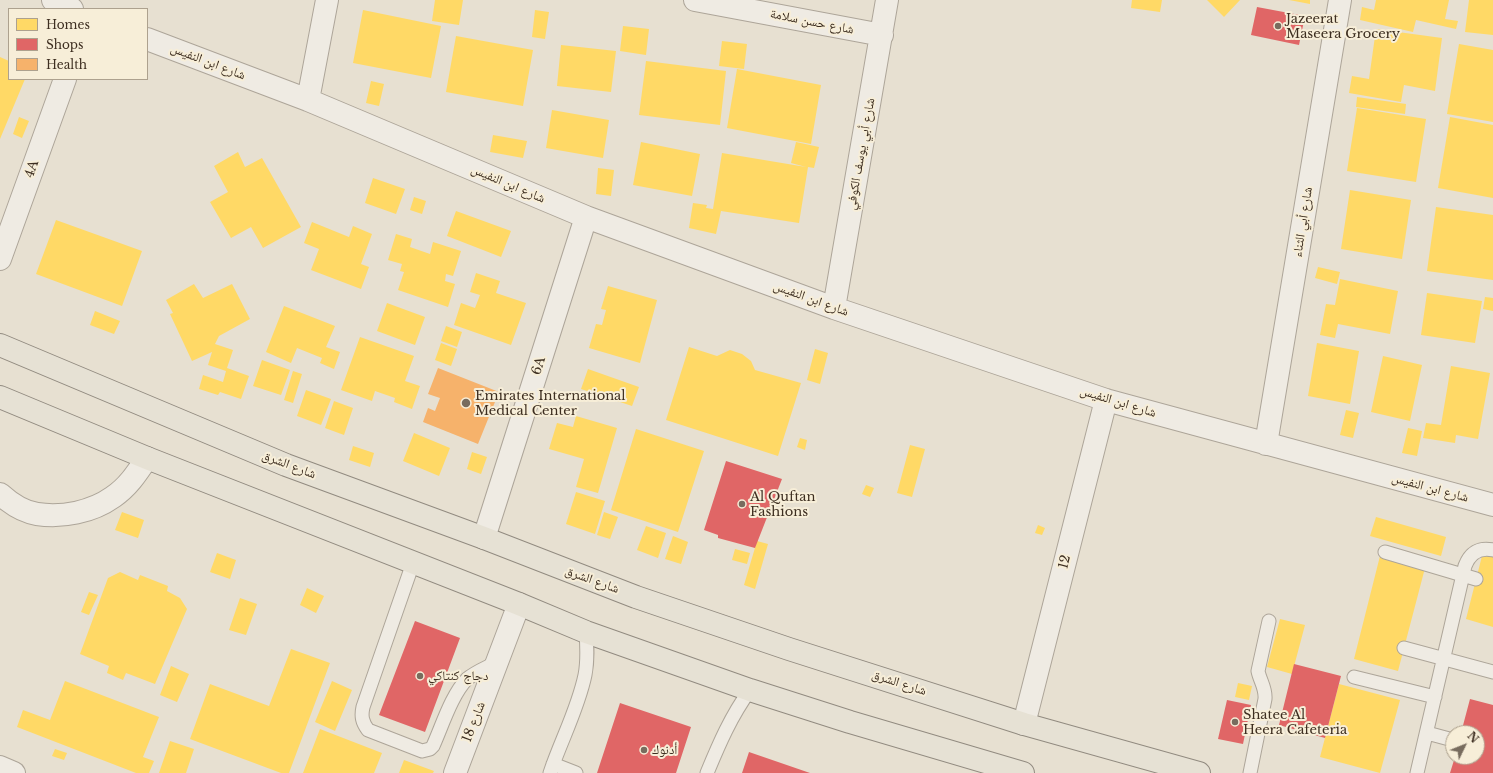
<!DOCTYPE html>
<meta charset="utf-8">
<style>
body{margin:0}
#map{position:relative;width:1493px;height:773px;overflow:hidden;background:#e7e0d1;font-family:"Libre Baskerville",serif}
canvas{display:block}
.legend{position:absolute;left:8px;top:8px;width:140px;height:72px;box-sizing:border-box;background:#f7eed8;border:1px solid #ada18e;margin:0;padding:5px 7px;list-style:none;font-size:12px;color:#3d2e20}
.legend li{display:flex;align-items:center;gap:8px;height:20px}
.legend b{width:20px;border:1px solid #ada18e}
.north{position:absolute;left:1445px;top:725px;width:40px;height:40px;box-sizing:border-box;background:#f7eed8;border:1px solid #ada18e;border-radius:50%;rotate:47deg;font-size:11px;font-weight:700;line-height:16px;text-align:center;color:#3d2e20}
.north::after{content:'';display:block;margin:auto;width:14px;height:18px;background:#786c5e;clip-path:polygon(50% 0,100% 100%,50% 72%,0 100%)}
</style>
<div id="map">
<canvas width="1493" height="773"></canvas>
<ul class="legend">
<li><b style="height:11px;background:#ffd966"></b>Homes</li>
<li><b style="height:11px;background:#e06666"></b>Shops</li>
<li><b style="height:11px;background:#f6b26b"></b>Health</li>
</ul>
<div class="north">N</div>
</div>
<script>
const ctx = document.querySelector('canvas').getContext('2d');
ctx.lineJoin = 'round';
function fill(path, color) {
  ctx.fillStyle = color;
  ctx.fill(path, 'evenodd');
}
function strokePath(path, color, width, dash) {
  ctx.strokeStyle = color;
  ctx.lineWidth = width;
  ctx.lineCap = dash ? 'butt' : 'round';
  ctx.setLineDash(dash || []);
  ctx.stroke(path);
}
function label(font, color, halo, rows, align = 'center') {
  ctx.font = font + ' "Libre Baskerville","Noto Naskh Arabic",serif';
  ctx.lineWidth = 4;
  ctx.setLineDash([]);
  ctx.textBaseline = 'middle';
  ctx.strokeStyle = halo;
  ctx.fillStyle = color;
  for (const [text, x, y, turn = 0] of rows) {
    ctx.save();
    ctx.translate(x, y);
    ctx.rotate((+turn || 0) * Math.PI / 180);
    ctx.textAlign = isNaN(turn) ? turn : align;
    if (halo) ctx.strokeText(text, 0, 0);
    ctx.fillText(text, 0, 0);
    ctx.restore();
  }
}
fill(new Path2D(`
 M435 0H463L459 25 432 21Z
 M1132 0H1162L1160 12 1131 8Z
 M1207 0H1240L1224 17Z
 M1289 0H1310V4Z
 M1376 0H1449L1445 19 1458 21 1456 29 1416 20 1413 32 1360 20 1362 7 1374 10Z
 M1469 0H1493V35L1465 32Z
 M363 10 441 26 431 78 353 63Z
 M535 10 549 12 545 39 532 37Z
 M623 26 649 29 646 55 620 51Z
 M1376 29 1442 38 1435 91 1404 85 1401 102 1349 93 1352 76 1369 79Z
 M456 36 533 50 523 106 446 92Z
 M722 41 747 44 744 69 719 66Z
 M1459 44 1493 50V122L1447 114Z
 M561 45 616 51 611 92 557 86Z
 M0 57 9 61V79H25L0 139Z
 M646 61 726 71 720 125 639 115Z
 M737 69 821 85 811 144 727 128Z
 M371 81 384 84 379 106 366 103Z
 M1357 97 1406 104 1405 114 1356 107Z
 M1357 108 1426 119 1416 182 1347 171Z
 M552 110 609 120 603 158 546 148Z
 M19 117 29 121 22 138 13 134Z
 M1450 117 1493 125V198L1438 188Z
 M493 135 527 141 523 158 490 152Z
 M641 142 700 154 692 196 633 185Z
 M796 142 819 147 814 168 808 167 799 223 721 211 716 234 689 228 693 203 707 205 706 208 713 209 722 153 806 167 791 163Z
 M238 152 245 167 262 158 301 227 263 248 251 227 231 238 210 202 228 192 214 166Z
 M598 168 614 170 611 196 596 194Z
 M373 178 405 189 396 214 365 203Z
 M1350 190 1411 200 1402 259 1341 249Z
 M414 197 426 201 422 214 410 210Z
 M1436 207 1493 215V280L1427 271Z
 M456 211 511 231 501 257 447 236Z
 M56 220 142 251 122 306 36 274Z
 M312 222 349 237 353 226 372 234 361 264 369 267 361 289 311 270 319 249 304 243Z
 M396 234 412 239 410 247 430 254 433 242 461 251 453 276 446 274 445 281 455 284 448 307 398 290 404 272 400 271 402 264 388 260Z
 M1318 267 1340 272 1337 284 1315 278Z
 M476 273 500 281 496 293 526 303 511 345 454 325 461 303 475 308 480 295 470 292Z
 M1340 279 1398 291 1390 334 1338 324 1335 338 1320 335 1326 304 1335 305Z
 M194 284 203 298 232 284 250 319 219 336 215 344 233 350 227 368 249 376 241 399 220 392 218 395 199 389 203 375 223 382 226 371 208 365 212 352 192 361 170 314 173 313 166 300Z
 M608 286 657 300 640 363 589 348 596 324 602 325 606 310 601 309Z
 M1427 293 1482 301 1475 343 1421 335Z
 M1485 297 1493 298V311L1483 309Z
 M387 303 425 317 415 345 377 331Z
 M284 306 335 326 326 347 340 352 334 369 320 363 322 358 297 348 291 363 266 352Z
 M95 311 120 321 114 334 90 325Z
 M446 326 462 332 457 347 441 341Z
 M360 337 414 356 405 381 420 386 412 409 394 402 395 398 375 391 372 401 341 390Z
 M441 343 457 349 451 366 435 360Z
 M1317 343 1359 351 1350 404 1308 396Z
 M689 347 717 356 730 350 742 354 751 361 755 370 801 383 778 456 666 420Z
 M815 349 828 353 820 384 807 380Z
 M1383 356 1422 365 1410 421 1371 412Z
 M262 360 290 370 281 395 253 386Z
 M1451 366 1490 373 1478 439 1456 435 1455 443 1423 438 1426 423 1441 425Z
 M588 369 639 387 632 406 581 389Z
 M293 371 302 374 293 403 284 400Z
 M306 390 331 399 321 425 297 416Z
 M334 401 353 408 344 435 325 428Z
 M1346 410 1359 413 1353 438 1340 435Z
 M576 416 617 428 598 493 576 487 584 459 549 449 557 423 573 427Z
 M1408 428 1422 431 1417 456 1402 453Z
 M636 429 704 451 678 532 611 510Z
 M414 433 450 448 439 476 403 461Z
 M800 438 807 440 805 450 797 447Z
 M910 445 925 449 912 497 897 493Z
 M353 446 374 453 370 467 349 460Z
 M472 452 487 457 481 474 467 469Z
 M866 485 874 488 870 497 862 494Z
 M576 492 605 501 595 534 566 524Z
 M122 512 144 520 138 538 115 530Z
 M604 512 618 517 610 539 597 535Z
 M1376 517 1446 537 1441 556 1370 536Z
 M1038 525 1045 528 1042 535 1035 533Z
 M646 526 666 533 658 558 637 550Z
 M673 536 688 542 681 564 665 559Z
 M757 541 768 544 755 589 744 585Z
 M735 549 750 553 747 564 732 560Z
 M1483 552 1493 554V627L1466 619Z
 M217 553 236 560 230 579 210 572Z
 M1380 556 1425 568 1398 671 1354 659Z
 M120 572 138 580 140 575 168 586 167 591 180 598 187 609 155 684 126 673 123 680 107 673 109 666 80 654 108 578Z
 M307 588 324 596 316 613 300 605Z
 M89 592 98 595 89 615 81 612Z
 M240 598 257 604 246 635 229 630Z
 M1280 619 1305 625 1292 674 1267 667Z
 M291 649 330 663 289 773H281L190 739 210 684 269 706Z
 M171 666 189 674 177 702 160 695Z
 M65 681 159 717 143 757 154 761 149 773H136L17 727 23 710 50 720Z
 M332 681 352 690 335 731 315 722Z
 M1238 683 1252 686 1249 700 1235 697Z
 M1339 684 1400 700 1380 773 1320 757Z
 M320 729 382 753 374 773H303Z
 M170 741 194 749 186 773H159Z
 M55 749 67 753 64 760 52 756Z
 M404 760 434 771 433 773H399Z`), '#ffd966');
fill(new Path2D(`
 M1257 7 1305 16 1299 45 1251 35Z
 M726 461 782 479 755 548 718 538V535L704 530Z
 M415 621 460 638 425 732 379 715Z
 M1294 664 1341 676 1325 738 1279 725Z
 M1470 699 1493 705V773H1450L1455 757H1477V733H1461Z
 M1227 700 1251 705 1243 744 1218 739Z
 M620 703 691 727 676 773H597Z
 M749 752 810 773H742Z`), '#e06666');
fill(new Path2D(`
 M438 368 499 392 478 444 423 422 428 408 435 411 440 398 428 394Z`), '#f6b26b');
const lane = new Path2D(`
 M1385 552 1476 579
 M413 563 363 707C361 716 362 722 368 730L422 751 430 749 433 746C442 726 452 694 467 679 475 672 488 667 497 662
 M1404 648 1493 672
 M1354 677 1435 697
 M1427 733 1453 740
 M553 764 576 773
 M550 773C561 740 578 709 585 675 588 660 587 646 586 632
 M707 773C719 744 731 716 750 690
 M1250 773 1265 699C1266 688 1260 681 1258 671L1269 621
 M1417 773 1465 566C1470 553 1479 547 1493 550`);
const street = new Path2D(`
 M53 0 72 9
 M695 0 882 35
 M147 39 308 100 586 217 834 308 1106 400 1493 505
 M308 100 327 0
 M0 259 65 79
 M834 308 887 0
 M1266 444 1340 0
 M0 494C10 503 23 512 37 514 62 518 92 512 113 497 128 487 137 473 147 458
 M484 538 586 217
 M1024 724 1106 400
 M0 767 14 773
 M455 773 519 604`);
const primary = new Path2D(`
 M0 345 286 465 484 538 636 597 789 649 1024 724 1199 773
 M0 397 147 458 519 604 586 632 750 690 850 722 1023 773`);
strokePath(lane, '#ada599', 15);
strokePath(street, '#ada599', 24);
strokePath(primary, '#928b80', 24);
strokePath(lane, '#efebe3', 13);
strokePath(street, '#efebe3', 22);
strokePath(primary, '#e6e1d4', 22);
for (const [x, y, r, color] of [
 [1278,26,4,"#786c5e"],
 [466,403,5,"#786c5e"],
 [742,504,4,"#786c5e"],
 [420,676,4,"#786c5e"],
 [1235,722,4,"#786c5e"],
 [644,750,4,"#786c5e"]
]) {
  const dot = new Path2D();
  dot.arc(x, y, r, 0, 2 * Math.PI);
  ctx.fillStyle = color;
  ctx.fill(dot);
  strokePath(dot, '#f7eed8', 1.5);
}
label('13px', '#3d2e20', '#f7eed8', [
 ["Jazeerat",1286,19],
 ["Maseera Grocery",1286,34],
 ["Emirates International",475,396],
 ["Medical Center",475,411],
 ["Al Quftan",750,497],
 ["Fashions",750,512],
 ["دجاج كنتاكي",428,676],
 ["Shatee Al",1243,715],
 ["Heera Cafeteria",1243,730],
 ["أدنوك",652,750]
], 'left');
label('13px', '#3d2e20', '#f7eed8', [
 ["شارع حسن سلامة",812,22,11],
 ["شارع ابن النفيس",208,62,21],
 ["شارع أبي يوسف الكوفي",861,154,-80],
 ["4A",32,169,-70],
 ["شارع ابن النفيس",508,184,23],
 ["شارع أبي الثناء",1303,222,-81],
 ["شارع ابن النفيس",811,299,20],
 ["6A",539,366,-73],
 ["شارع ابن النفيس",1118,402,17],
 ["شارع الشرق",289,465,21],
 ["شارع ابن النفيس",1430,488,15],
 ["12",1065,562,-76],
 ["شارع الشرق",592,580,20],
 ["شارع الشرق",899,683,18],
 ["شارع 18",474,722,-69]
]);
</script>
